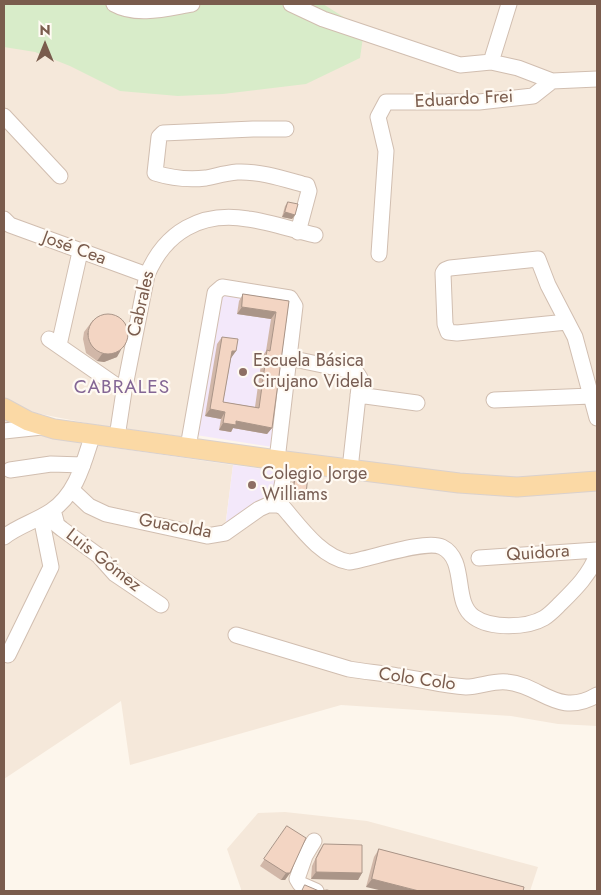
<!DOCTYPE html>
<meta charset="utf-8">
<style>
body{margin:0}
#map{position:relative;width:601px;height:895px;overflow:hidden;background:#fdf6ec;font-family:Jost,sans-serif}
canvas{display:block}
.frame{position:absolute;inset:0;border:5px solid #7a5c4d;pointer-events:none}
.north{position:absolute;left:20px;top:20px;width:50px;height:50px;-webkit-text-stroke:4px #fffaf3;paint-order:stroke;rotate:0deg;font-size:14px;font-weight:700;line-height:20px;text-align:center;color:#7a5c4d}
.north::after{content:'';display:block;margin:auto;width:18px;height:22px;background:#7a5c4d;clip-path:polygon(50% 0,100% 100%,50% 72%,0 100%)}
</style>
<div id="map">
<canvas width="601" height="895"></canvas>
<div class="frame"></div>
<div class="north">N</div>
</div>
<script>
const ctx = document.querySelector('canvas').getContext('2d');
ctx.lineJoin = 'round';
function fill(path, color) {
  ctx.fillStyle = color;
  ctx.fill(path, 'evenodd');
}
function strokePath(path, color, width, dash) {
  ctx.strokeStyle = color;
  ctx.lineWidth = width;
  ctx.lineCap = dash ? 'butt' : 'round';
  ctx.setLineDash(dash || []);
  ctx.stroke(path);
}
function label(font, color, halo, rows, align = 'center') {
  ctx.font = font + ' Jost,sans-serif';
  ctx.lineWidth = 4.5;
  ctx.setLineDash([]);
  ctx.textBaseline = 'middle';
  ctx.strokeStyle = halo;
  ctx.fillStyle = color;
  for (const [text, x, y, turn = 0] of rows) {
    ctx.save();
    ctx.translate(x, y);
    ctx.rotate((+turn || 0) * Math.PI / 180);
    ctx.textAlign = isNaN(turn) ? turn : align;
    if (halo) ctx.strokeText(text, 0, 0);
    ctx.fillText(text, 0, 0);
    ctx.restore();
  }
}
fill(new Path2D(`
 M314 4H597V726L558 724 511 716 341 705 130 765 121 701 4 779V417L20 429 81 443 233 465 225 528 265 508 281 509 282 449 299 307 186 437 91 424 15 409 4 403V43Z
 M285 812 367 821 538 867 530 891H241V889L227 849 258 813Z`), '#f5e8da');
fill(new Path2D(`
 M225 293 287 309 272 447 196 435 220 296Z
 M233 465 276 471 272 499 225 529Z`), '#f3e8fa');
fill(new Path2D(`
 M4 4H323L364 30 360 58 306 84 223 94 178 96 120 91 70 66 35 52 4 47Z`), '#d8ecc9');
const minor = new Path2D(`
 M114 4C137 17 168 8 192 4
 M291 4 323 19 460 65 491 62 518 68 552 81
 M491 62 509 4
 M4 116 60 176
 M286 129H253L163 133 159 137 155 173C171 178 189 180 206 178 216 176 226 173 237 172 259 171 281 178 302 184L307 185 309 191 298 232
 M4 219 10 225 147 275
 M379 254 386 151 378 117 386 102H479L533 96 552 81 597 79
 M567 322 457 333 448 332 445 324 443 273 445 270 450 268 538 259 548 285 575 337 597 418
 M49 339 124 391
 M59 345 80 252
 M289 358 356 372 360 378 350 469
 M358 395 417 403
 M494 400 591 396 597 394
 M4 431 42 427
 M117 437 124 391 147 275C165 232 201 211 248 219 270 222 293 230 315 235
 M188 447 215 293 222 287 290 298 295 306 277 460
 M10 470 51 464 83 465
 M72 490 89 506 106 514 207 536 225 533 259 509 268 505H278L283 507C301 528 321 557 349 562 370 559 426 539 442 547 468 560 452 602 474 617 491 629 527 628 544 618 549 615 554 610 558 606 574 590 589 576 597 555
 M278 505 287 461
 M53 510 57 525 62 529 99 556 115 574 161 605
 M4 537C18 526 36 521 51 511 77 494 84 461 93 434
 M479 558 597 550
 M236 635 349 669C366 672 382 673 398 676 421 679 443 686 466 687 480 687 494 680 507 682 541 685 558 718 597 695
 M4 653 8 655 51 567 41 517
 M314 841 305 856 297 879 300 884 316 891`);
const major = new Path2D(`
 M4 408 28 421 54 429 277 460 459 483 517 487 597 481`);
strokePath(minor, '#d1beb0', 17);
strokePath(major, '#dad1cd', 21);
strokePath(minor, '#fff', 15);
strokePath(major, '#fbd9a5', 19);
fill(new Path2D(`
 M288 202 295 215 292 219 282 217 285 206Z
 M243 294 289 301 272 428 267 434 233 428 231 432 219 430 221 419 205 416 217 344 222 337 236 351 231 358 223 402 255 407 262 357 266 351 271 319 237 314 239 301Z
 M93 320 117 357 104 362 97 361 86 353 83 339 84 332Z
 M296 474 303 499 290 497 293 479Z
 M287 826 290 873 285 880H281L260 866Z
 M324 844 362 873 358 880 311 879 312 866 319 851Z
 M379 849 524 887H366L374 857Z`), '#d1b7a8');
fill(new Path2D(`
 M285 212 295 215 292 219 282 217Z
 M242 307 276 312 271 319 237 314Z
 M121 350 117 357 104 362 97 361 102 354Z
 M232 351H236L231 358H227Z
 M210 409 225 412 221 419 205 416Z
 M236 421 272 428 267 434 233 428 231 432 219 430 223 423Z
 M293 493 306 494 303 499 290 497Z
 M316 872 362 873 358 880 311 879Z
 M286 873H290L285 880H281Z
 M372 879 419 891H383L366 887Z`), '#aa9588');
const building = new Path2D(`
 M288 202 298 204 295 215 285 212Z
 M243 294 289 301 272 428 236 421V425L223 423 225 412 210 409 222 337 238 339 236 351H232L223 402 259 408 267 350 270 351 276 312 242 307Z
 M88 334a20 20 0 1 1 40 0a20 20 0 1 1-40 0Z
 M296 474 308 475 306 494 293 493Z
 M287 826 306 838 290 873H286L264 859Z
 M324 844 362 845V873L316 872V859Z
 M379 849 524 887 523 891H419L372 879Z
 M305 885 319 891 327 890 331 891H302Z`);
fill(building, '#f3d5c3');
strokePath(building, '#aa9588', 1);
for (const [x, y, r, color] of [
 [243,372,5,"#8d6e63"],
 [252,485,5,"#8d6e63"]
]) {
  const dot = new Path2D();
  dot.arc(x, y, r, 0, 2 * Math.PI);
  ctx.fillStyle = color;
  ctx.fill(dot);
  strokePath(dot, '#fffaf3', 2);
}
label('18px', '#7a5c4d', '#fffaf3', [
 ["Eduardo Frei",464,100,-3],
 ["José Cea",74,249,20],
 ["Cabrales",142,304,-77],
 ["Guacolda",175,527,10],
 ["Quidora",538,554,-4],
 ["Luis Gómez",103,561,38],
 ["Colo Colo",417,680,8]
]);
label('18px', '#785e54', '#fffaf3', [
 ["Escuela Básica",253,362],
 ["Cirujano Videla",253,383],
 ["Colegio Jorge",262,475],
 ["Williams",262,496]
], 'left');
ctx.letterSpacing = '1px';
label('19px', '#846695', '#fffaf3', [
 ["CABRALES",122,388]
]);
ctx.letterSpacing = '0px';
</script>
